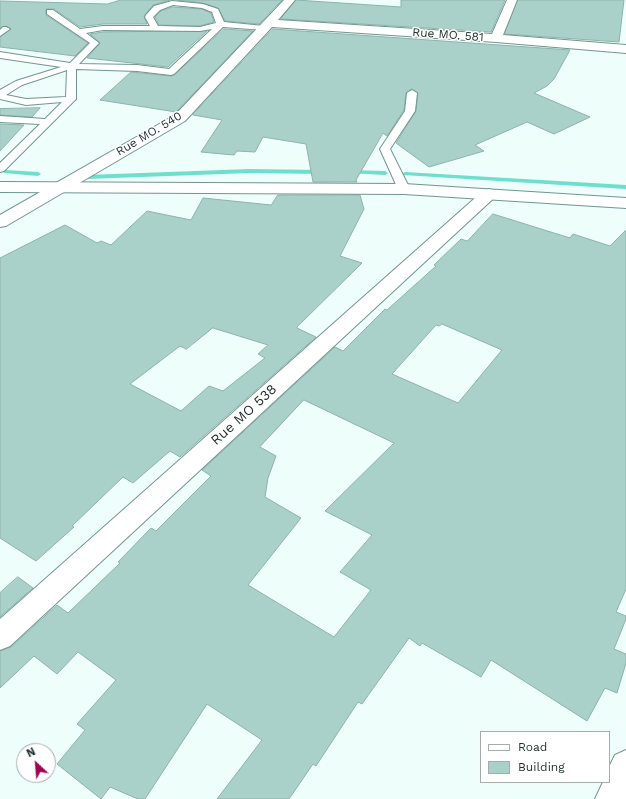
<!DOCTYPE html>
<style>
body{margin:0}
#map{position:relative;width:626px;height:799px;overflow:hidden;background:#eefefb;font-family:"Work Sans",sans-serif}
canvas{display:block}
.legend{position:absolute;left:480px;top:731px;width:130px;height:52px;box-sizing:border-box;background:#fff;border:1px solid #a5acab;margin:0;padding:5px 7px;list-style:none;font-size:12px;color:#1f2f2c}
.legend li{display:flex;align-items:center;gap:8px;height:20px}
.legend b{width:20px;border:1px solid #a5acab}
.north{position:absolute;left:16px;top:743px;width:40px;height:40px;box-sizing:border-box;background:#fff;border:1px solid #a5acab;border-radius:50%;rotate:334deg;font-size:11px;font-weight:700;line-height:16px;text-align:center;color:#1f2f2c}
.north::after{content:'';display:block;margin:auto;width:14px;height:18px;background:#9d054f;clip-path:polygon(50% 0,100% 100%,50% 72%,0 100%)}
</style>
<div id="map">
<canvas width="626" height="799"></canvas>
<ul class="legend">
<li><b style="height:5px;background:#fff"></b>Road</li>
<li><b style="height:11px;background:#aad1c9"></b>Building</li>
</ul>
<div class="north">N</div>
</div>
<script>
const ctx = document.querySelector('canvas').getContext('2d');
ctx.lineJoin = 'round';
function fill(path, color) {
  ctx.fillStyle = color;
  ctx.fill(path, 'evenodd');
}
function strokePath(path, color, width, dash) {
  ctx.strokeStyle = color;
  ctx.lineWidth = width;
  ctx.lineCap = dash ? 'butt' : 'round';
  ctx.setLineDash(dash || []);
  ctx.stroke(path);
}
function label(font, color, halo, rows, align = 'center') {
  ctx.font = font + ' "Work Sans",sans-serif';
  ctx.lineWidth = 3;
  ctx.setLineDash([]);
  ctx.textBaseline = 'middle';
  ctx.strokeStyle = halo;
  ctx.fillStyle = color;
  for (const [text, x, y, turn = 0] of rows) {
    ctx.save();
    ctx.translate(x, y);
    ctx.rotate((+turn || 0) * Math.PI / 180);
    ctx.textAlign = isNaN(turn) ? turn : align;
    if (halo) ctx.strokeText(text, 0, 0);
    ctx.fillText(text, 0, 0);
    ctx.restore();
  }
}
fill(new Path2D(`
 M250 169 322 170 325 172 322 174 250 173 87 179 84 177 87 175Z
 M6 170 38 172 41 174 38 176 4 173V171Z
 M349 170 385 171 388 173 385 175 347 173 346 172Z
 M405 172 626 185V189L403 175 402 174Z`), '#6fdfcd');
const building = new Path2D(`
 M121 0H170L153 5 144 16 147 24H103L80 27 54 9H46V15L88 43 75 56 0 47V37L11 29 6 26 0 28V1L107 4Z
 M177 0H282L259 24 225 21 218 8 203 3Z
 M296 0 401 7V0H505L491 32 281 19Z
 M518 0H624L619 42 505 34Z
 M173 7 202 9 211 13 214 22 200 26 159 25 155 17 161 11Z
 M224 29 253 31 176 112 100 100 131 72 171 76 174 75Z
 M273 29 570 50 554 79 547 86 534 93 590 117 554 134 527 122 475 145 484 151 429 167 396 143 416 111 418 93 411 89 406 93 404 110 387 136 383 133 356 180 357 182H313L306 144 263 137 255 152 237 151 234 155 201 152 222 120 193 115Z
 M207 31 168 67 87 58 100 43 90 34 103 32Z
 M40 108 32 117 0 115V109Z
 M0 124 24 125 0 151Z
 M278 195H360L364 209 340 256 362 263 297 327V328L316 337 180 457 170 451 133 483 123 477 72 526 74 527 36 561 0 538V258L65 225 97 243 101 241 111 245 147 211 191 220 203 198 271 205ZM213 328 268 345 258 354 265 358 223 391 209 386 181 411 130 384 180 346 186 349Z
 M493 214 570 238 573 234 610 246 626 230V589L616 612 626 616V619L614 649 626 654V663L617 693 605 688 587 721 491 660 481 677 422 643 420 646 409 638 362 704 358 702 316 766 313 764 289 799H217L262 740 207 704 145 799H138L110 787 101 799 57 764 85 730 77 724 116 680 78 652 57 674 34 656 0 688V651L11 647 57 605 68 613 120 563 118 562 151 528 156 531 211 476 202 470 335 347 343 351 385 309 387 310 436 266 434 265 461 239 467 241ZM442 324 502 350 458 403 392 374 436 325 439 326ZM304 400 394 443 325 511 372 535 340 572 371 590 334 637 248 585 301 518 265 497 268 478 276 456 260 447Z
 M18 577 33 588 0 617V593Z`);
fill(building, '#aad1c9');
strokePath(building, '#8db3ab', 1);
const service = new Path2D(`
 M172 1 203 4 218 9 224 22 264 26 268 28 264 30 223 27 174 74 171 75 137 71 76 69V99L4 171 0 172V163L40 124 0 122V116L45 119 62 102 26 105 0 99V90L16 81 61 67 0 58V52L70 63 90 43 47 14V10H53L80 29 103 26H150L145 17 146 15 154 6ZM173 5 202 8 212 12 216 23 200 27 158 26 153 17 160 10ZM212 29 169 69 137 65 79 64 99 43 86 33 103 30 200 31ZM67 70 66 97 26 99 6 95 22 85Z
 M3 27H6L10 29 0 36V30Z
 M412 90 417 93 415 111 390 149 410 189 404 192 398 189 380 149 405 111 407 93Z`);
const minor = new Path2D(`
 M284 0H295L278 20 492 34 507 0H517L503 35 626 45V53L496 42 272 27 185 121 6 226 0 227V215L175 115Z
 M489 189 495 191 497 194 495 197 10 646 0 650V619L483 191Z
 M626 750V799H595L603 782H609V767L615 755Z`);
const tertiary = new Path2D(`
 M0 182 404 184 626 198V208L404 194 0 192Z`);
strokePath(service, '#71968e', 2);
strokePath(minor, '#71968e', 2);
strokePath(tertiary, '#71968e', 2);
fill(service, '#fff');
fill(minor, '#fff');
fill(tertiary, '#fff');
label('12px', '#1f2f2c', '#fff', [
 ["Rue MO. 581",448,35,4],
 ["Rue MO. 540",149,134,-31]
]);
label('14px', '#1f2f2c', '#fff', [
 ["Rue MO 538",244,415,-42]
]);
</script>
